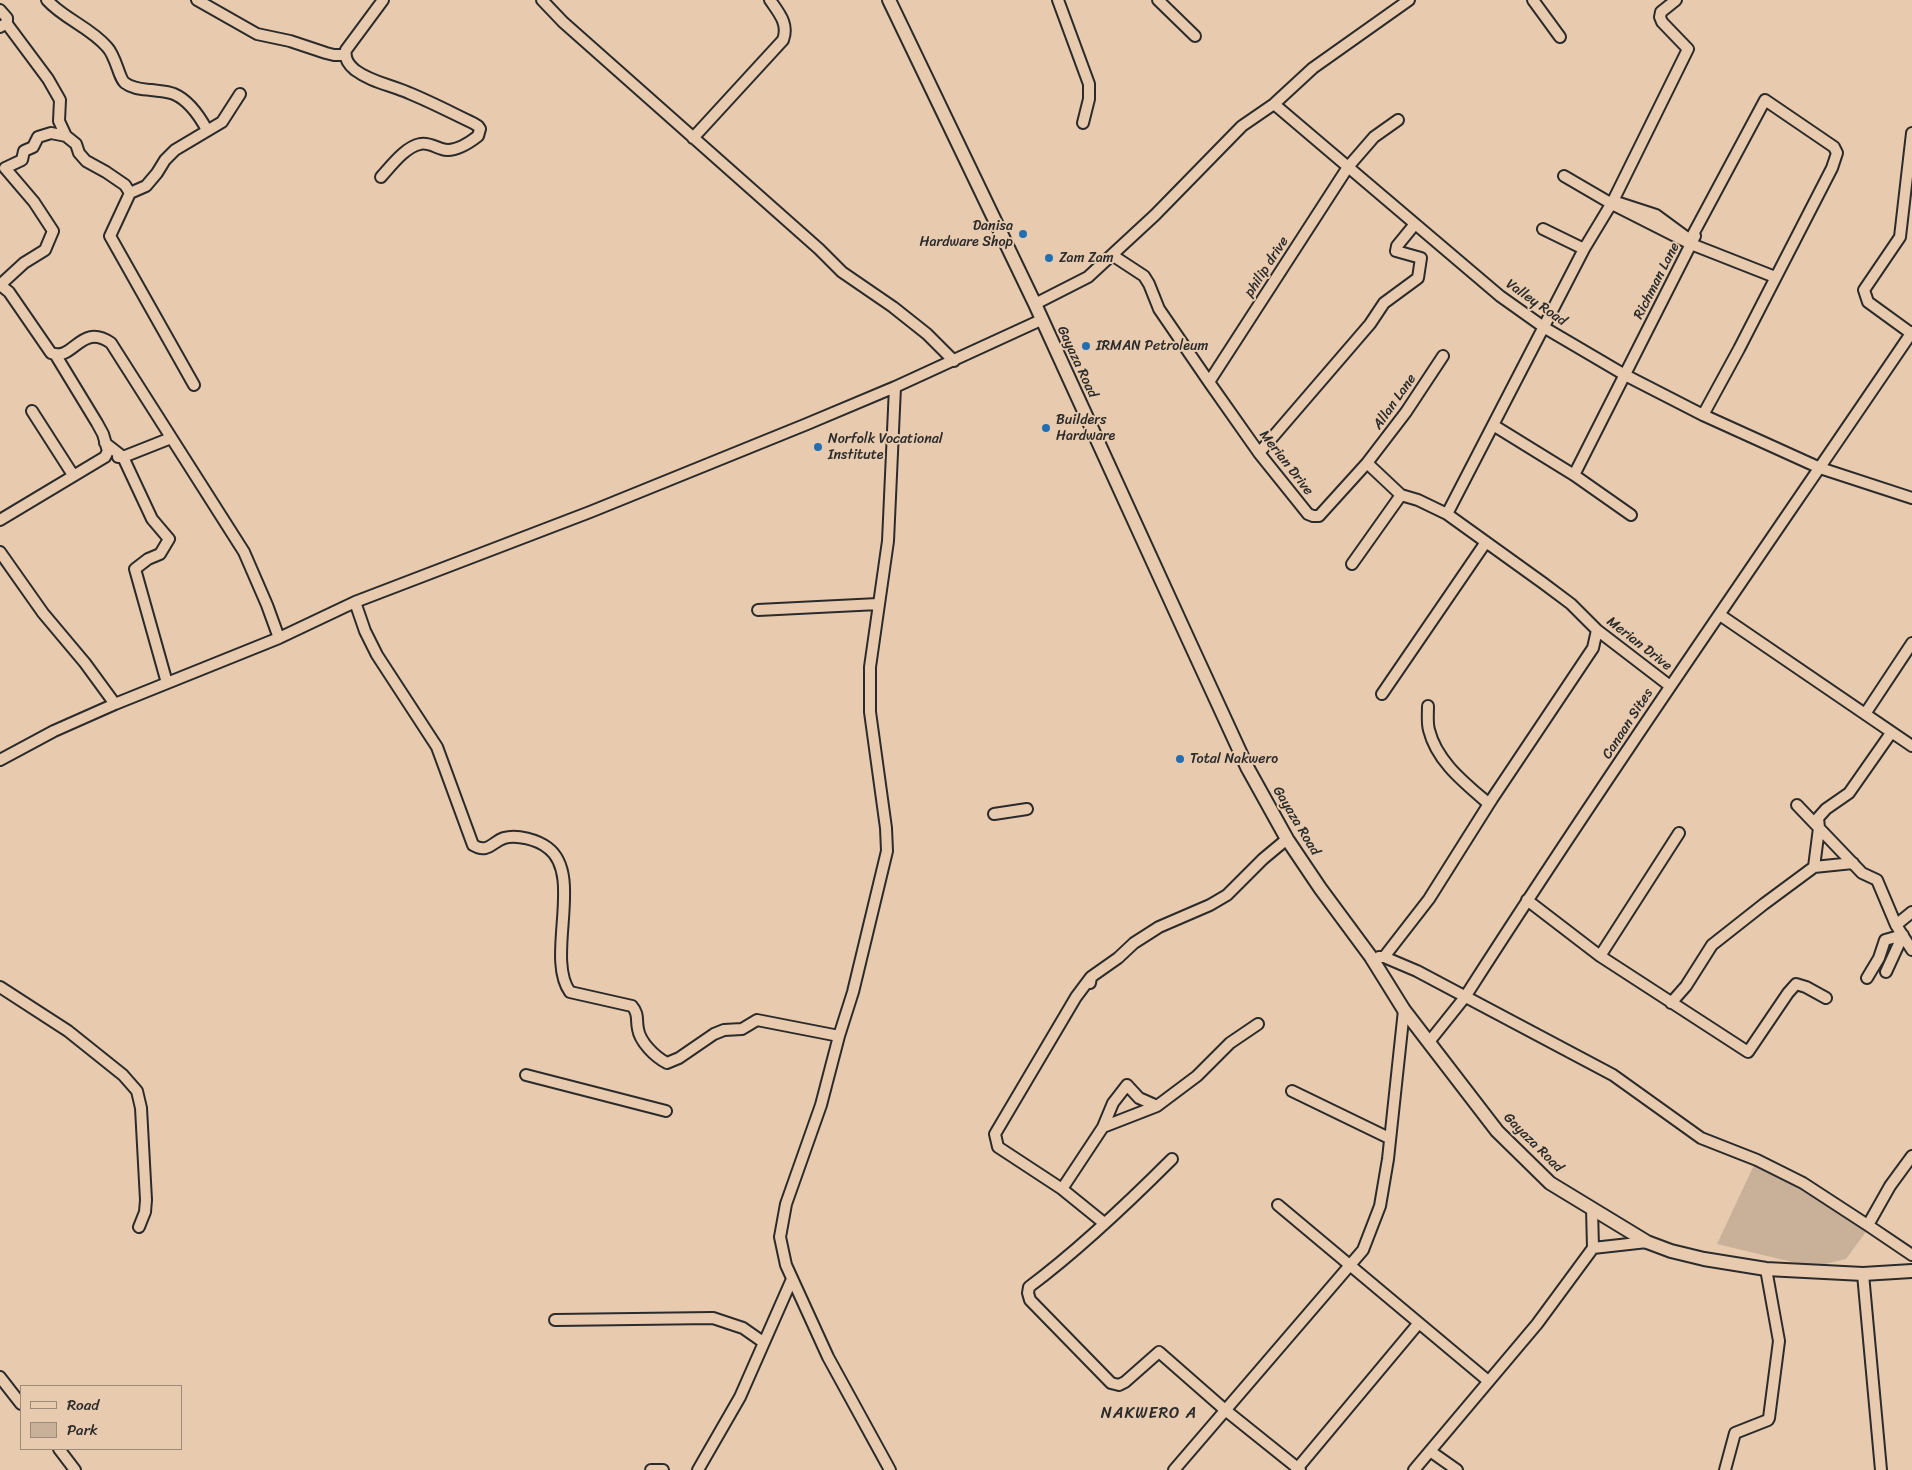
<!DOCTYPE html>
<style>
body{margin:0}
#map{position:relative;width:1912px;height:1470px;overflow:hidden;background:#e8cbaf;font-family:Sriracha,sans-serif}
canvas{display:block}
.legend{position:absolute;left:20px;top:1385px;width:162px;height:65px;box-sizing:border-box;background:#e8cbaf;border:1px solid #9c8b7a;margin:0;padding:6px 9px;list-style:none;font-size:15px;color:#2b2b2b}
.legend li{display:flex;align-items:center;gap:10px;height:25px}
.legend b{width:25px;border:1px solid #9c8b7a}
</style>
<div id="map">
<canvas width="1912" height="1470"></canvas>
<ul class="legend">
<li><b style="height:6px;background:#e8cbaf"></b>Road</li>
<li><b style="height:14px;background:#c9b099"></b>Park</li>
</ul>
</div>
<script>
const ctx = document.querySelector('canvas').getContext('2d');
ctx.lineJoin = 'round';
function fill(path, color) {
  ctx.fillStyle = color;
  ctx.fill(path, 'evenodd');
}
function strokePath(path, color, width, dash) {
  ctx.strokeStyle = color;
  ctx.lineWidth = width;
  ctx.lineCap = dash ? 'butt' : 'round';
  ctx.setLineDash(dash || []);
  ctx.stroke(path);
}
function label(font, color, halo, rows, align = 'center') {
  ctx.font = font + ' Sriracha,sans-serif';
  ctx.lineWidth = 4;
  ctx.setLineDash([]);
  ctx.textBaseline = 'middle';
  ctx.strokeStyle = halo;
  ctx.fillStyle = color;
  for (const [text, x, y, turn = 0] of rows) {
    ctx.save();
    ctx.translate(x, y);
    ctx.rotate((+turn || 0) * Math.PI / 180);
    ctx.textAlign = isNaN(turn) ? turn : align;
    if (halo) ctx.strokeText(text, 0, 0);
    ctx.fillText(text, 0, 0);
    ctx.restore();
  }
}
fill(new Path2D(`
 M1755 1163 1868 1229 1846 1259 1813 1267 1717 1244Z`), '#c9b099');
const minor = new Path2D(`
 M47 0C64 19 90 27 107 47 116 56 119 79 125 83 133 89 142 89 151 90 158 91 167 91 174 94 188 100 200 117 207 130
 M197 0 257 34 290 41 326 53 334 55H345
 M542 0 563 22 819 249 842 272 893 307 927 334 954 361
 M1058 0 1089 84V99L1083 123
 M1158 0 1195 36
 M1533 0 1560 37
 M1676 0 1661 12 1660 17 1662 22 1688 49 1613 201 1656 215 1690 240 1765 100 1834 147 1837 153 1832 168 1739 349 1703 415
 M0 10 7 18V23L0 27
 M7 24 48 79 60 100 59 121 66 136 76 144 79 153 86 161 106 172 125 185 130 193 146 186 157 173 165 160 175 150 222 122 240 94
 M1274 104 1500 296 1545 328 1625 375 1703 415 1820 468 1912 498
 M1912 133 1900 237 1864 290 1868 302 1912 334
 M66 136 51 133 38 137 33 147 24 151 22 160 5 168 34 202 53 231 45 250 24 263 0 285 9 292 51 353C74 362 80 322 111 343L244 552 267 605 279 638
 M693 138 783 40C789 24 779 13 770 0
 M1564 176 1612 204 1691 244 1775 277
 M381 177C391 166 405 147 420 144 428 142 435 147 442 149 454 153 469 143 478 136L480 129 478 126 473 123C452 113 431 102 409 93 391 85 371 82 355 70 349 65 344 58 346 50L383 0
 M130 193 110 236 194 385
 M1543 229 1584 249
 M1112 255 1144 276 1149 284 1159 309 1209 382 1259 453 1308 514 1313 516H1319L1367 463 1401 495 1418 500 1447 514 1543 583 1571 604 1597 630 1670 686
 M1035 304 1088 277 1155 215 1242 126 1274 104 1313 68 1409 0
 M1209 382 1348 167 1374 137 1398 120
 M32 411 73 475
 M1493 425 1574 475 1631 515
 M105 443 123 457 152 519 169 539 160 554 148 559 135 569 167 683
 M1259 453 1370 324 1384 303 1418 278 1421 258 1396 251 1397 246 1415 224
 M118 457H123L171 438
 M1367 463 1406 412 1443 356
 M1574 475 1695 236
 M1447 514 1584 249 1613 201
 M0 520 105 457 108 451 103 434 97 423 55 354
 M0 552 43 613 85 663 115 704
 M1352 564 1401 495
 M355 602 365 631 377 655 437 747 473 845C488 854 492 842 504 838 517 834 538 840 548 848 584 875 545 958 570 992L632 1006C639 1014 636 1020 638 1029 640 1042 655 1057 667 1063L679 1058 714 1034 724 1030 742 1029 757 1020 839 1036
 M758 610 878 604
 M1720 615 1912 746
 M1382 694 1486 542
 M1428 706C1428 714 1427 723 1429 730 1437 762 1465 783 1489 804
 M1865 714 1912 643
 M0 760 54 731 115 704 279 638 355 602 590 512 807 424 895 387 1041 320
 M1797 805 1862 873 1877 880 1896 925 1912 950
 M994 814 1027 809
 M1814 867 1819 828 1818 818 1826 809 1849 793 1891 733
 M1527 900 1600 956 1748 1052 1788 993 1796 984 1806 987 1826 998
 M1896 925 1912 912
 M1600 956 1679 833
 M1379 957H1384L1429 899 1492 799 1593 648 1597 630
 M1384 957 1417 971 1613 1075 1701 1138 1757 1160 1803 1183 1869 1226 1912 1255
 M1091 977 1076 997 995 1134 998 1147 1062 1189 1104 1223
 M1867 978 1879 958 1885 940 1903 935 1886 972
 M1090 983 1091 977 1118 958 1134 943 1159 927 1210 905 1227 895 1263 859 1287 839
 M0 987 68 1031 123 1075 137 1091 141 1108 146 1200 145 1212 139 1227
 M1671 1003 1686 986 1712 945 1764 904 1814 867 1853 863
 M1429 1042 1465 997C1609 772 1762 553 1912 332
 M526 1075 666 1111
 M1292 1091 1389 1138
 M1103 1127 1113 1103 1127 1085 1139 1098 1157 1106
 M1172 1159C1127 1204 1080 1249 1029 1287L1028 1293 1030 1300 1111 1383 1119 1385 1125 1382 1159 1352 1224 1409 1300 1470
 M1062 1189 1103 1127 1157 1106 1197 1076 1230 1043 1258 1024
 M1278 1205 1487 1380
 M1868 1225 1890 1186 1912 1156
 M1593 1248 1647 1242
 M1863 1274 1881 1470
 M555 1320 713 1318 743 1328 763 1342
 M0 1377 21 1404
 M59 1449 75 1470
 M1430 1451 1457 1470
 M651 1470H663
 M698 1470 740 1397 792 1279
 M890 1470 828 1357 786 1265 780 1237 786 1204 821 1105 839 1036 853 992 887 851 886 828 870 712V667L888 541 895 387
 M1174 1470 1363 1250 1380 1206 1388 1159 1404 1010
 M1296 1470 1418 1324
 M1414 1470 1537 1324 1593 1248 1592 1208
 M1725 1470 1735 1433 1768 1420 1769 1418 1779 1341 1766 1269`);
const major = new Path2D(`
 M889 0 1035 304 1189 641 1247 767 1287 839 1320 888 1371 957 1404 1010 1497 1131 1550 1183 1647 1242 1671 1251 1704 1259 1766 1269 1863 1274 1912 1271`);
strokePath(minor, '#2b2b2b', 14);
strokePath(major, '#2b2b2b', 16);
strokePath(minor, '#e8cbaf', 10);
strokePath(major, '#e8cbaf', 12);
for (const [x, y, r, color] of [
 [1023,234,5,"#1f6fb2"],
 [1049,258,5,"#1f6fb2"],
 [1086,346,5,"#1f6fb2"],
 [1046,428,5,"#1f6fb2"],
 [818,447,5,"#1f6fb2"],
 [1180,759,5,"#1f6fb2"]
]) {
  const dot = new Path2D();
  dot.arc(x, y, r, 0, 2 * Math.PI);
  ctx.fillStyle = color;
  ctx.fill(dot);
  strokePath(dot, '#e8cbaf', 2);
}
label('14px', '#2b2b2b', '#e8cbaf', [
 ["Danisa",1013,226,"right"],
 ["Hardware Shop",1013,242,"right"],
 ["Zam Zam",1059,258],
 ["IRMAN Petroleum",1096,346],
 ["Builders",1056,420],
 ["Hardware",1056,436],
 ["Norfolk Vocational",828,439],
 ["Institute",828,455],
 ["Total Nakwero",1190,759]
], 'left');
label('14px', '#2b2b2b', '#e8cbaf', [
 ["philip drive",1267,267,-57],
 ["Richman Lane",1657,281,-63],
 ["Valley Road",1536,303,35],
 ["Gayaza Road",1077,362,65],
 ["Allan Lane",1395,402,-55],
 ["Merian Drive",1286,463,52],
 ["Merian Drive",1639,644,38],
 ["Canaan Sites",1628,724,-57],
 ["Gayaza Road",1296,821,59],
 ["Gayaza Road",1533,1143,45]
]);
ctx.letterSpacing = '1px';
label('16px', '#2b2b2b', '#e8cbaf', [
 ["NAKWERO A",1149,1414]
]);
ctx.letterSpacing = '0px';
</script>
